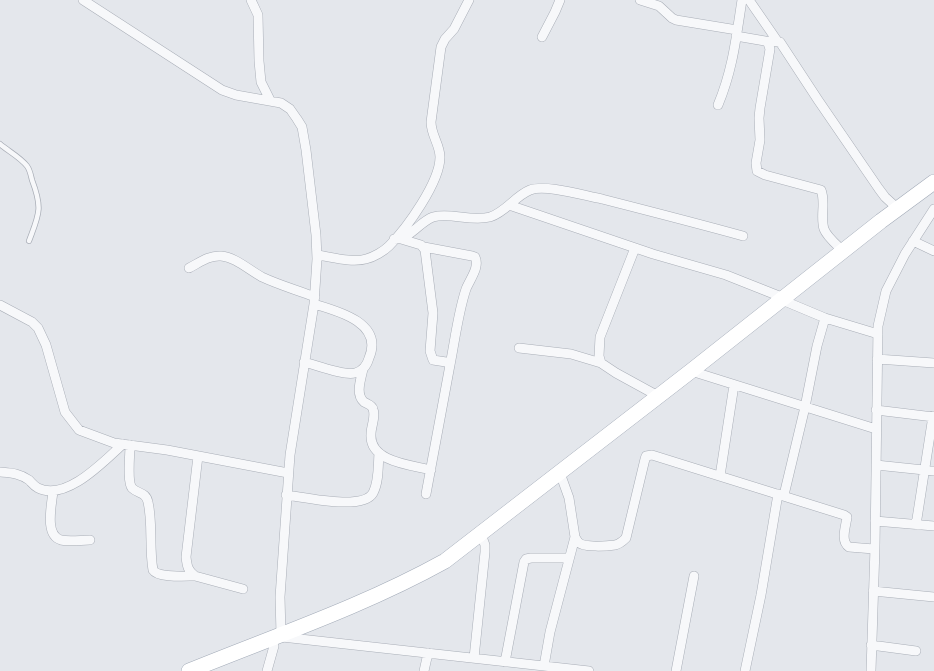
<!DOCTYPE html>
<style>
body{margin:0}
canvas{display:block;background:#e4e7ec}
</style>
<canvas width="934" height="671"></canvas>
<script>
const ctx = document.querySelector('canvas').getContext('2d');
ctx.lineJoin = 'round';
function strokePath(path, color, width, dash) {
  ctx.strokeStyle = color;
  ctx.lineWidth = width;
  ctx.lineCap = dash ? 'butt' : 'round';
  ctx.setLineDash(dash || []);
  ctx.stroke(path);
}
const lane = new Path2D(`
 M0 144C8 151 20 157 27 166 30 170 31 176 32 180 43 209 39 214 29 241`);
const street = new Path2D(`
 M83 0 222 90 236 95 281 103 290 109 297 119 302 127 306 150 316 235 317 259 314 304 290 455 280 597 281 634
 M251 0 258 15 259 61 261 82 270 100
 M640 0 659 6 672 18 676 20 737 30
 M749 0 778 42
 M736 36 765 41 768 43 770 49 760 108 759 118 760 140 756 163 757 171 765 175 821 190C826 202 820 216 824 229 827 237 837 245 843 251
 M542 37 555 12 560 0
 M765 41 780 42 818 100 879 189 885 197 898 209
 M718 105C733 69 736 38 742 0
 M509 205 653 254 726 275 784 298
 M394 239C411 239 419 222 433 217 450 212 471 222 490 217 506 212 515 196 530 190 546 184 585 196 602 199 649 211 696 223 743 236
 M401 239 421 245 425 250 433 313 430 351 433 360 446 362 450 365 426 494
 M913 241 934 251
 M424 247 472 256 475 257C480 267 470 279 466 289 458 313 455 340 450 365
 M635 248 600 337 599 356 601 363 616 373 658 396
 M317 255C332 257 351 263 366 259 374 257 384 251 389 246 407 228 440 182 440 157 440 145 431 135 431 122L441 47 445 39 454 29 469 0
 M189 268C199 263 209 255 221 256 235 257 249 270 262 277 279 285 297 290 315 297
 M782 300 825 318 878 334
 M0 305 32 322 38 328 46 345 65 412 79 430 114 443 167 450 288 473
 M519 348 571 354 601 363
 M877 359 934 363
 M304 362C316 365 344 376 355 373 363 371 367 365 369 358 384 323 338 311 314 304
 M363 369C361 379 355 394 364 402 367 404 372 405 373 409 376 417 371 426 371 434 369 462 411 465 431 470
 M691 371 876 429
 M876 410 934 417
 M130 445C130 454 127 482 132 488 138 494 146 492 148 502 153 524 149 548 153 570 158 578 185 576 195 576
 M198 456 186 557C187 566 188 571 195 576L243 589
 M876 465 934 471
 M0 472C11 473 19 473 29 480 32 483 34 486 38 488 66 502 104 461 123 444
 M560 473 569 498 575 537C575 537 578 542 578 542 583 548 608 546 615 545 620 544 623 541 626 538L645 459 646 456 652 455 844 515 847 517C846 526 840 541 849 547L874 549
 M720 476 734 385
 M53 491C52 504 44 535 61 540 70 542 81 540 90 540
 M286 495C304 497 363 511 373 493 379 482 378 466 379 453
 M784 495 805 407 817 346 825 318
 M875 521 934 526
 M916 525 933 416
 M873 591 934 597
 M282 637 589 671
 M871 645 916 651
 M474 658 485 552V545L481 534
 M505 662 524 562 526 559 531 558H569
 M544 666 550 632 575 537
 M267 671 274 646 271 638
 M424 671 428 653
 M676 671 694 576
 M745 671 761 595 778 494
 M871 671 875 547 878 326 886 291 905 254 934 209`);
const primary = new Path2D(`
 M189 671C275 636 364 606 445 561L691 371 881 221 934 182`);
strokePath(lane, '#a9aeb7', 6);
strokePath(street, '#a9aeb7', 10);
strokePath(primary, '#a3abb8', 16);
strokePath(lane, '#f7f8fa', 4.5);
strokePath(street, '#f7f8fa', 9);
strokePath(primary, '#fff', 15);
</script>
